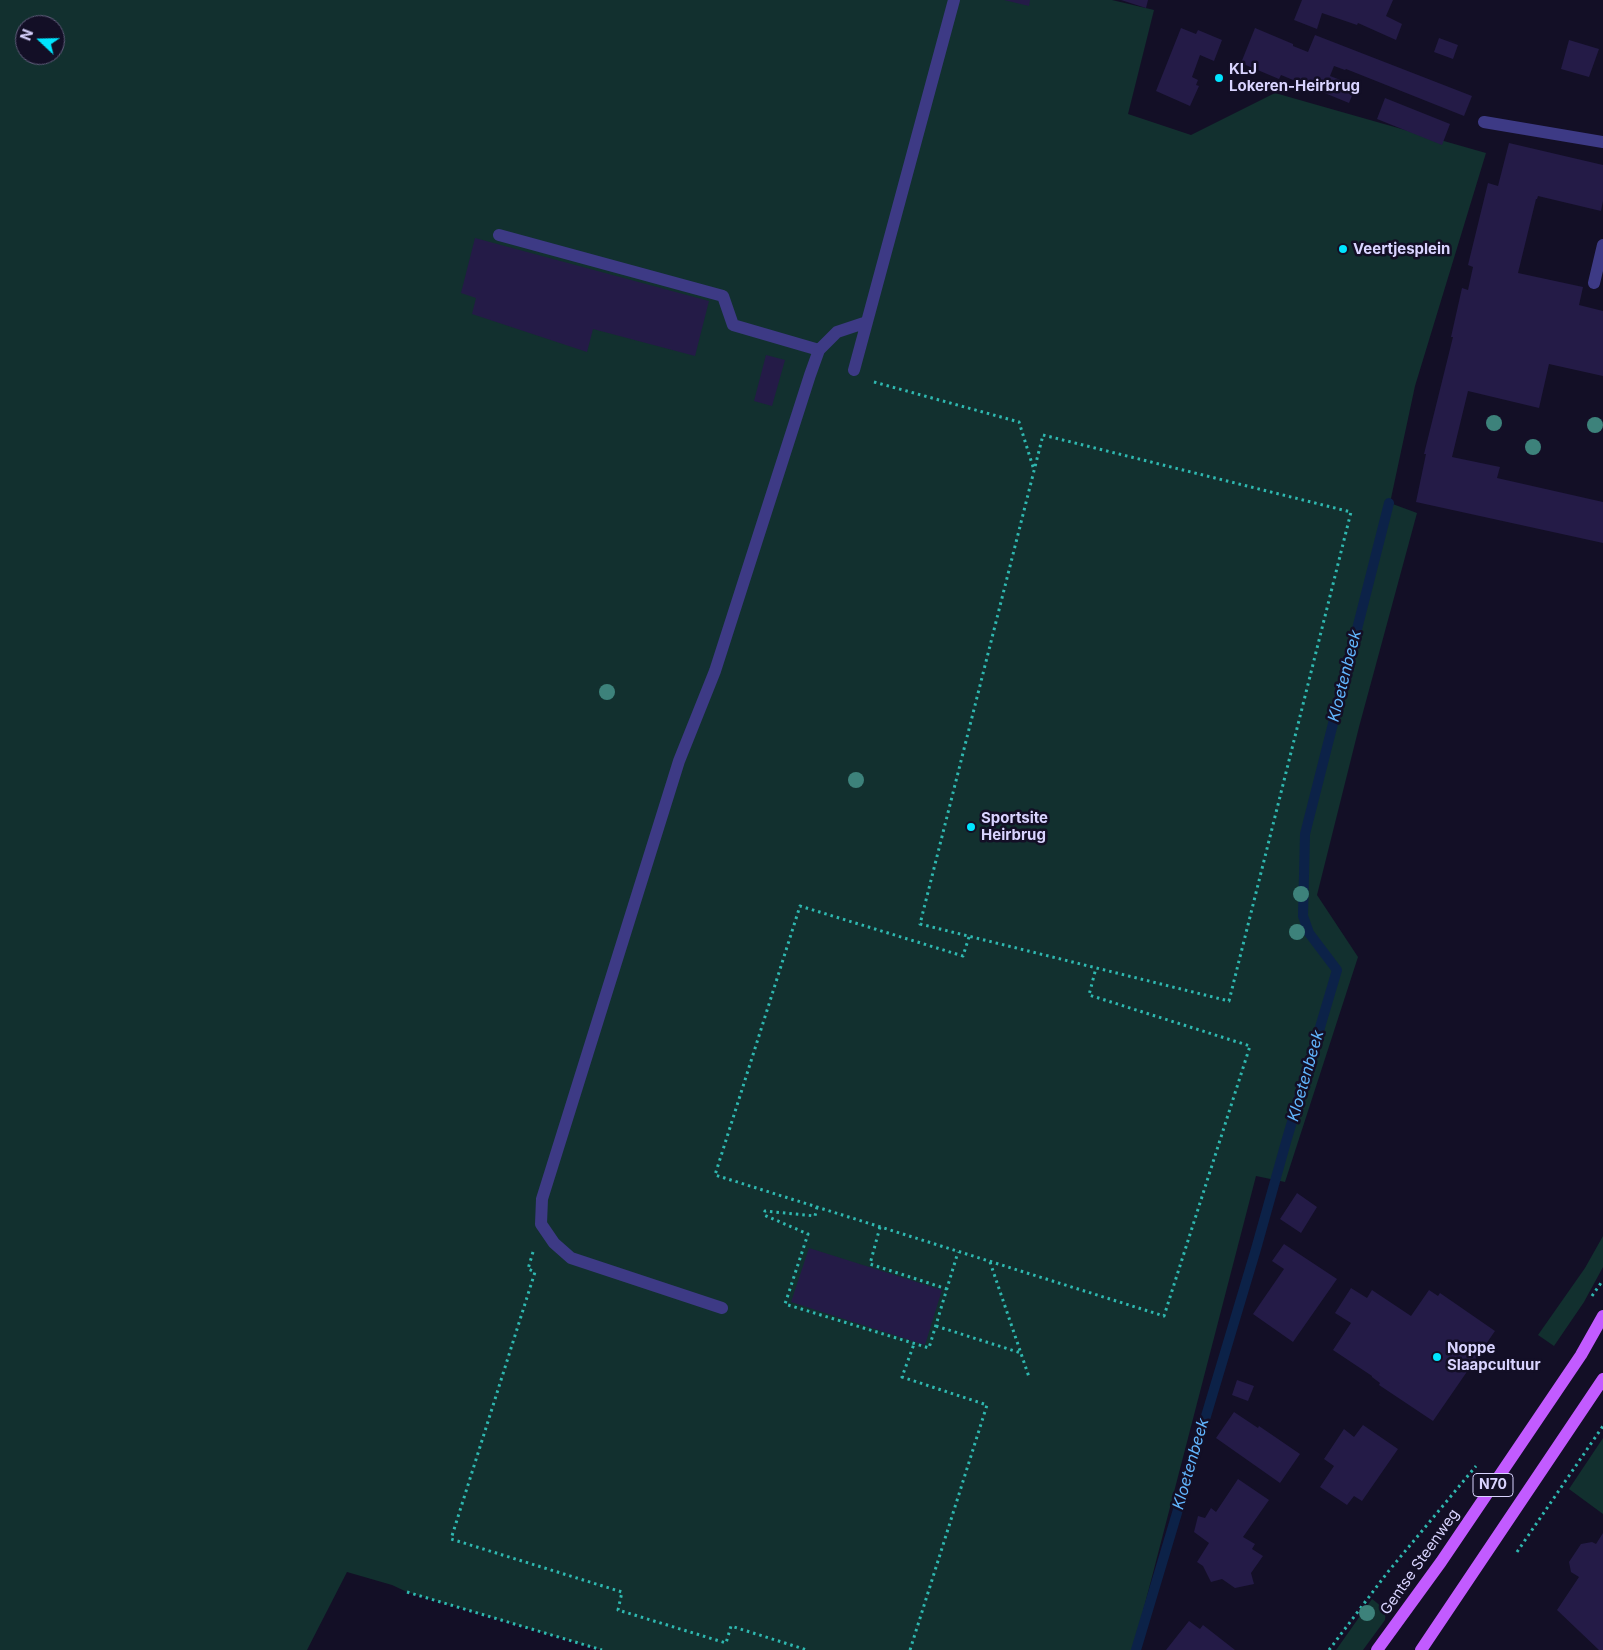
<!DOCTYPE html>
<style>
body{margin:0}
#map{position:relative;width:1603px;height:1650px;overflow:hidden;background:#130f26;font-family:Inter,sans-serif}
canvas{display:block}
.north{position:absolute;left:15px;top:15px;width:50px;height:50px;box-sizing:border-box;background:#130f26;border:1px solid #625e7d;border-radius:50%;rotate:291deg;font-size:14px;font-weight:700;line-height:20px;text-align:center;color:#d9d4ff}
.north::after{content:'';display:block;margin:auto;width:18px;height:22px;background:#00e5ff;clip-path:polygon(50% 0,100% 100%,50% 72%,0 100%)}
</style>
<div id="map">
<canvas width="1603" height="1650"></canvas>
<div class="north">N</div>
</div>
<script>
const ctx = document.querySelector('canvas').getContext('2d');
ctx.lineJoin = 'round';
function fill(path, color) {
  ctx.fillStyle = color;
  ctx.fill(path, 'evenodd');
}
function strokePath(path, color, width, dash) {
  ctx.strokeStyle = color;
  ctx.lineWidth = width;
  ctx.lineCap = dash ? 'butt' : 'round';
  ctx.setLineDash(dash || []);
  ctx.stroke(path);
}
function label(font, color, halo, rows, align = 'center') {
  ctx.font = font + ' Inter,sans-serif';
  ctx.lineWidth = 5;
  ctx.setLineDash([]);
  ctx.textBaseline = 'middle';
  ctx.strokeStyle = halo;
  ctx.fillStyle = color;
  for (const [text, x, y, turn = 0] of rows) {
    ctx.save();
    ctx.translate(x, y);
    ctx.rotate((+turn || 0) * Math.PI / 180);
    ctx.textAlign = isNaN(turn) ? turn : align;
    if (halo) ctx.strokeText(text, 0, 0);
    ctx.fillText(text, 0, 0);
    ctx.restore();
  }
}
fill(new Path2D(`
 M0 0H1112L1154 10 1128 114 1191 135 1275 93 1486 153 1415 386 1390 503 1417 513 1359 727 1317 895 1358 957 1285 1182 1256 1176 1133 1650H602L407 1592 392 1585 347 1572 307 1650H0ZM25 25H55V55H25Z
 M1603 1236V1267L1584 1302 1554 1346 1538 1335 1585 1268Z
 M1603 1438V1514L1569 1489Z
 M1372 1599C1380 1605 1387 1610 1385 1620L1363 1650H1336Z`), '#12302f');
strokePath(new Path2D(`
 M1136 1650 1256 1249 1286 1142 1337 970 1309 933 1303 916 1305 834 1389 503`), '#0c2248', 10);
fill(new Path2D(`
 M1004 0H1030L1029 6Z
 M1121 0H1148L1146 8Z
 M1302 0H1393L1386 16 1402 24 1396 40 1358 23 1357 25 1322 13 1317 29 1294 20Z
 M1181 28 1196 34 1198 30 1222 40 1214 61 1200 55 1192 77 1198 80 1196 85 1199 86 1190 106 1156 91Z
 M1255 28 1293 44V46L1308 52 1315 35 1472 96 1464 116 1346 69 1345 70 1334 66 1330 76 1356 86 1349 103 1281 75 1279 79 1241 63Z
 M1439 38 1458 45 1453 59 1434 52Z
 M1569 40 1599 49 1589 77 1561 69Z
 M1385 98 1450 124 1442 145 1377 119Z
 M1509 143 1603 165V201L1601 211 1538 196 1537 199H1536L1518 273 1583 287 1579 305 1603 311V376L1549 364 1539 408 1468 391 1452 457 1500 467 1497 478 1603 502V543L1416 502 1426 454H1424L1453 337H1451L1462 288 1468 290 1473 267 1468 265 1488 183 1498 186Z
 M475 238 709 301 695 356 593 329 587 352 472 314 476 298 461 293Z
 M766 355 785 360 772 406 754 401Z
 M1297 1193 1317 1207 1301 1233 1280 1219Z
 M1284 1244 1337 1279 1293 1342 1253 1314 1284 1269 1272 1261Z
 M809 1248 942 1290 925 1345 791 1302Z
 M1351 1288 1367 1298 1372 1290 1411 1316 1429 1290 1438 1296 1440 1293 1495 1331 1433 1421 1379 1385 1380 1383 1372 1377V1376L1333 1350 1351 1323 1335 1313Z
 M1237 1380 1254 1386 1248 1401 1232 1395Z
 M1234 1412 1258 1428 1259 1426 1300 1454 1280 1483 1216 1438Z
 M1363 1425 1398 1449 1362 1501 1354 1496 1347 1505 1320 1487 1334 1466 1324 1459 1344 1429 1354 1437Z
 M1238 1479 1269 1500 1243 1537 1255 1544 1252 1549 1263 1556 1251 1573 1254 1584 1235 1588 1222 1579 1211 1582 1203 1566 1197 1562 1209 1543 1194 1532 1198 1516 1205 1518 1211 1508 1216 1512Z
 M1603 1533V1650H1599L1557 1610 1579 1577 1571 1572 1569 1562 1581 1544 1592 1542 1596 1544Z
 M1189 1621 1200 1629 1203 1625 1235 1650H1166Z`), '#241b47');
strokePath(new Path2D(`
 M874 382 1019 422 1034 470
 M1043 435 1351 512 1229 1001 920 924Z
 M969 937 963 956 800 906 715 1175 1164 1316 1250 1046 1089 995 1096 968
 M817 1207 815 1216 765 1211 764 1215 808 1234 785 1304 929 1348 958 1252
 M880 1227 870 1264 947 1289
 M533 1252 528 1269 535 1272 451 1539 622 1592 618 1610 726 1643 731 1626 807 1650
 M990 1262 1029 1377
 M1592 1296 1603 1280
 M936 1326 1021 1353
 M1517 1552 1603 1426
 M407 1592 602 1650
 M910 1650 987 1405 902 1377 914 1344
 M1329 1650 1387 1573 1476 1466`), '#2fb8b0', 3, [2.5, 4]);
strokePath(new Path2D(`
 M1484 122 1603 142
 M499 235 723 296 733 325 819 350
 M1594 283 1603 245
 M854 370 954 0
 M722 1308 571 1258 554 1243 541 1224 542 1199 679 761 715 671 810 375 819 350 837 332 867 322`), '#3d3a85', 12);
strokePath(new Path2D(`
 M1377 1650 1441 1562 1581 1355 1603 1316
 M1421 1650 1603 1379`), '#c25bff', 12);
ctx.fillStyle = '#3d827b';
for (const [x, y] of [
 [1494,423],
 [1595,425],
 [1533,447],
 [607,692],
 [856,780],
 [1301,894],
 [1297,932],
 [1367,1613]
]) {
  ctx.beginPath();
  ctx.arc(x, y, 8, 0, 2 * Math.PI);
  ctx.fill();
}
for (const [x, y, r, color] of [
 [1219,78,5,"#00e5ff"],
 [1343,249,5,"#00e5ff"],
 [971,827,5,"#00e5ff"],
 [1437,1357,5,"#00e5ff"]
]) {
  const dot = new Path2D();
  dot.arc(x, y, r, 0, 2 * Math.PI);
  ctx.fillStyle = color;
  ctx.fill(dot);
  strokePath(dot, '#130f26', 2);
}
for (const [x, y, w] of [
 [1493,1485,40]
]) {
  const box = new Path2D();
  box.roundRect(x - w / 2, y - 11.5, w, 23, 4);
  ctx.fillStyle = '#130f26';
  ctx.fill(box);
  strokePath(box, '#d9d4ff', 1);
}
label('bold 14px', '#d9d4ff', null, [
 ["N70",1493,1485]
]);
label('bold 15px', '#d9d4ff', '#130f26', [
 ["KLJ",1229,69],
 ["Lokeren-Heirbrug",1229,86],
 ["Veertjesplein",1353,249],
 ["Sportsite",981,818],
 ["Heirbrug",981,835],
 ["Noppe",1447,1348],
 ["Slaapcultuur",1447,1365]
], 'left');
label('15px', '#d9d4ff', '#130f26', [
 ["Gentse Steenweg",1420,1562,-55]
]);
label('italic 16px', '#62b6ff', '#130f26', [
 ["Kloetenbeek",1345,676,-76],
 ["Kloetenbeek",1306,1076,-74],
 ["Kloetenbeek",1191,1464,-74]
]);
</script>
